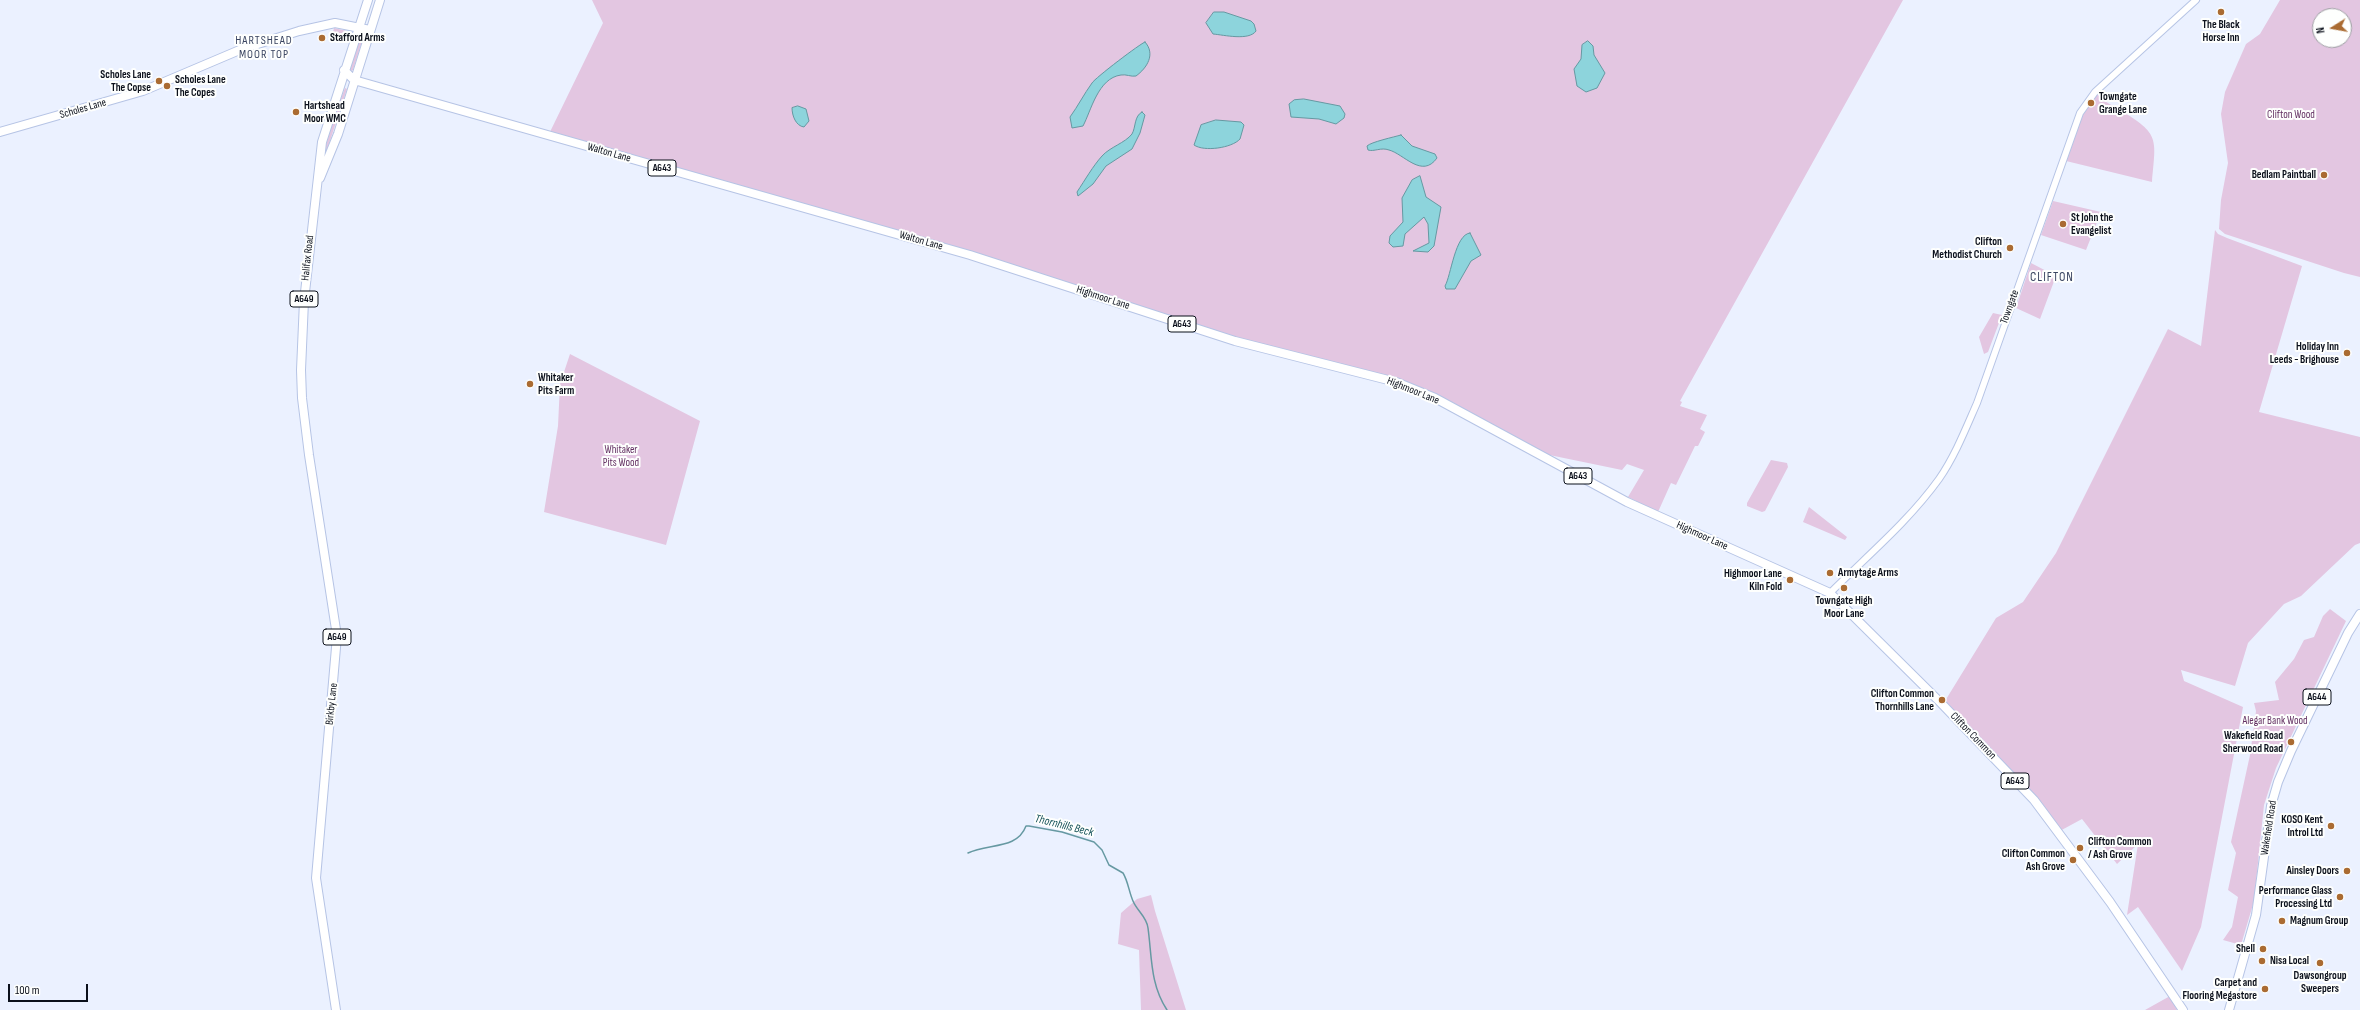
<!DOCTYPE html>
<style>
body{margin:0}
#map{position:relative;width:2360px;height:1010px;overflow:hidden;background:#ebf1ff;font-family:"Sofia Sans Condensed",sans-serif}
canvas{display:block}
.north{position:absolute;left:2312px;top:8px;width:40px;height:40px;box-sizing:border-box;background:#fefffe;border:1px solid #9d9fa3;border-radius:50%;rotate:259deg;font-size:11px;font-weight:700;line-height:16px;text-align:center;color:#0b101b}
.north::after{content:'';display:block;margin:auto;width:14px;height:18px;background:#aa6b32;clip-path:polygon(50% 0,100% 100%,50% 72%,0 100%)}
.scale{position:absolute;left:8px;top:984px;width:80px;height:18px;box-sizing:border-box;border:2px solid #0b101b;border-top:0;padding-left:5px;font-size:12px;line-height:14px;white-space:nowrap;color:#0b101b;-webkit-text-stroke:3px #fefffe;paint-order:stroke}
</style>
<div id="map">
<canvas width="2360" height="1010"></canvas>
<div class="north">N</div>
<div class="scale">100 m</div>
</div>
<script>
const ctx = document.querySelector('canvas').getContext('2d');
ctx.lineJoin = 'round';
function fill(path, color) {
  ctx.fillStyle = color;
  ctx.fill(path, 'evenodd');
}
function strokePath(path, color, width, dash) {
  ctx.strokeStyle = color;
  ctx.lineWidth = width;
  ctx.lineCap = dash ? 'butt' : 'round';
  ctx.setLineDash(dash || []);
  ctx.stroke(path);
}
function label(font, color, halo, rows, align = 'center') {
  ctx.font = font + ' "Sofia Sans Condensed",sans-serif';
  ctx.lineWidth = 4;
  ctx.setLineDash([]);
  ctx.textBaseline = 'middle';
  ctx.strokeStyle = halo;
  ctx.fillStyle = color;
  for (const [text, x, y, turn = 0] of rows) {
    ctx.save();
    ctx.translate(x, y);
    ctx.rotate((+turn || 0) * Math.PI / 180);
    ctx.textAlign = isNaN(turn) ? turn : align;
    if (halo) ctx.strokeText(text, 0, 0);
    ctx.fillText(text, 0, 0);
    ctx.restore();
  }
}
fill(new Path2D(`
 M592 0H1903L1680 401 1682 402 1680 406 1707 415 1700 429 1705 432 1698 446H1695L1676 485 1671 483 1658 512 1628 497 1644 470 1627 464 1622 470 1530 451 1396 382 1298 358 1014 270 548 136 603 23Z
 M2280 0H2360V277L2344 273 2225 234 2219 229 2221 200 2228 163 2221 114 2225 92 2246 44 2260 34ZM2320 16H2344V40H2320Z
 M334 28 347 31 349 38 333 32Z
 M362 34 364 35 353 70 349 72 359 35Z
 M345 88 347 89 346 92 325 156 323 157 332 121Z
 M2095 92C2102 100 2111 105 2120 110 2160 134 2156 138 2152 182L2062 160 2074 124Z
 M2053 201 2101 212 2086 250 2041 235Z
 M2215 230 2218 234 2227 238 2302 266 2259 412 2360 437V543L2355 545 2301 596 2284 604 2248 643 2235 686 2181 670 2184 681 2243 707 2201 927 2182 971 2138 907 2127 915 2138 844 2117 864 2082 819 2058 832 1945 701 1996 618 2023 602 2056 553 2168 329 2201 346Z
 M2031 263 2056 276 2040 319 2016 308Z
 M1993 313 2002 315 1988 352 1984 354 1979 337Z
 M570 354 700 421 666 545 544 512 558 426 560 384Z
 M1771 460 1787 463 1788 467 1765 511 1762 512 1747 506V503Z
 M1809 507 1847 537 1845 540 1803 522Z
 M2330 609 2346 621 2276 768 2264 805 2254 901 2241 945 2223 940 2232 927 2238 897 2228 890 2236 853 2231 842 2250 755 2256 711 2254 703 2279 700 2275 682 2294 659 2304 640 2314 637 2323 616Z
 M1151 895 1155 911 1186 1010H1141L1139 950 1118 944 1121 913 1137 899Z
 M2170 996 2177 1010H2145Z`), '#e3c6e1');
const water = new Path2D(`
 M1214 12H1224L1251 21 1254 24 1256 31C1249 41 1224 35 1213 34L1206 23Z
 M1588 41 1593 46 1594 55 1605 73 1597 88 1586 92 1577 86 1574 69 1581 59 1582 45Z
 M1145 42C1156 54 1147 68 1136 76 1131 77 1126 74 1121 75 1098 78 1091 111 1083 126L1072 128 1070 117C1078 106 1084 94 1092 83 1095 78 1141 43 1145 42Z
 M1304 99 1340 106 1345 114 1344 118 1336 124 1319 119 1291 117 1289 104 1294 100Z
 M798 106 806 109 809 121 804 127C796 126 792 116 792 108Z
 M1142 112 1145 115 1140 133 1132 149 1106 166 1093 184 1078 196 1077 192C1085 180 1093 166 1102 156 1110 147 1125 143 1132 134 1136 127 1134 116 1142 112Z
 M1216 120 1241 122 1244 125 1240 139C1232 148 1204 152 1194 145L1201 125Z
 M1401 135 1412 146 1435 154 1437 158C1422 179 1404 154 1389 150 1381 147 1374 152 1368 150L1367 146C1371 142 1394 137 1401 135Z
 M1420 176 1426 197 1441 207 1434 246 1428 252 1413 251 1429 243 1428 224 1424 217 1405 234 1403 246 1393 247 1389 243 1390 236 1403 222 1402 198 1412 180Z
 M1470 233 1481 255 1471 261 1455 289H1446L1445 286C1451 276 1455 234 1470 233Z`);
fill(water, '#8dd4dc');
strokePath(water, '#6699a2', 1);
strokePath(new Path2D(`
 M968 853C988 843 1017 850 1026 826H1029L1062 832 1094 842 1102 850 1109 865 1123 873C1128 881 1129 892 1133 901 1137 911 1147 917 1148 928 1152 957 1150 984 1167 1010`), '#6699a2', 1.5);
const minor = new Path2D(`
 M1830 593C1867 556 1908 522 1939 479 1955 456 1966 428 1977 403L2080 113 2095 92 2196 0`);
const major = new Path2D(`
 M344 70 354 80 970 255 1235 341 1396 382 1435 398 1627 502 1830 593 1941 703 2034 800 2110 902 2183 1010
 M0 132 143 91 242 49 299 31 335 23 370 30
 M320 178 338 134 380 0
 M336 1010 316 878 337 636 309 455 302 398 301 370 304 301 322 142 368 0
 M2229 1010 2256 915 2271 806 2278 782 2291 751 2348 633 2360 614`);
strokePath(minor, '#b6c4e5', 8);
strokePath(major, '#b6c4e5', 10);
strokePath(minor, '#fff', 6);
strokePath(major, '#fff', 8);
for (const [x, y, r, color] of [
 [2221,12,4,"#aa6b32"],
 [322,38,4,"#aa6b32"],
 [159,81,4,"#aa6b32"],
 [167,86,4,"#aa6b32"],
 [2091,103,4,"#aa6b32"],
 [296,112,4,"#aa6b32"],
 [2324,175,4,"#aa6b32"],
 [2063,224,4,"#aa6b32"],
 [2010,248,4,"#aa6b32"],
 [2347,353,4,"#aa6b32"],
 [530,384,4,"#aa6b32"],
 [1830,573,4,"#aa6b32"],
 [1790,580,4,"#aa6b32"],
 [1844,588,4,"#aa6b32"],
 [1942,700,4,"#aa6b32"],
 [2291,742,4,"#aa6b32"],
 [2331,826,4,"#aa6b32"],
 [2080,848,4,"#aa6b32"],
 [2073,860,4,"#aa6b32"],
 [2347,871,4,"#aa6b32"],
 [2340,897,4,"#aa6b32"],
 [2282,921,4,"#aa6b32"],
 [2263,949,4,"#aa6b32"],
 [2262,961,4,"#aa6b32"],
 [2320,963,4,"#aa6b32"],
 [2265,989,4,"#aa6b32"]
]) {
  const dot = new Path2D();
  dot.arc(x, y, r, 0, 2 * Math.PI);
  ctx.fillStyle = color;
  ctx.fill(dot);
  strokePath(dot, '#fefffe', 1.5);
}
for (const [x, y, w] of [
 [662,168,28],
 [304,299,28],
 [1182,324,28],
 [1578,476,28],
 [337,637,28],
 [2317,697,28],
 [2015,781,28]
]) {
  const box = new Path2D();
  box.roundRect(x - w / 2, y - 8, w, 16, 3);
  ctx.fillStyle = '#fefffe';
  ctx.fill(box);
  strokePath(box, '#0b101b', 1);
}
label('bold 10px', '#0b101b', null, [
 ["A643",662,168],
 ["A649",304,299],
 ["A643",1182,324],
 ["A643",1578,476],
 ["A649",337,637],
 ["A644",2317,697],
 ["A643",2015,781]
]);
label('bold 11px', '#0b101b', '#fefffe', [
 ["The Black",2221,25,"center"],
 ["Horse Inn",2221,38,"center"],
 ["Stafford Arms",330,38,"left"],
 ["Scholes Lane",151,75],
 ["The Copse",151,88],
 ["Scholes Lane",175,80,"left"],
 ["The Copes",175,93,"left"],
 ["Towngate",2099,97,"left"],
 ["Grange Lane",2099,110,"left"],
 ["Hartshead",304,106,"left"],
 ["Moor WMC",304,119,"left"],
 ["Bedlam Paintball",2316,175],
 ["St John the",2071,218,"left"],
 ["Evangelist",2071,231,"left"],
 ["Clifton",2002,242],
 ["Methodist Church",2002,255],
 ["Holiday Inn",2339,347],
 ["Leeds - Brighouse",2339,360],
 ["Whitaker",538,378,"left"],
 ["Pits Farm",538,391,"left"],
 ["Armytage Arms",1838,573,"left"],
 ["Highmoor Lane",1782,574],
 ["Kiln Fold",1782,587],
 ["Towngate High",1844,601,"center"],
 ["Moor Lane",1844,614,"center"],
 ["Clifton Common",1934,694],
 ["Thornhills Lane",1934,707],
 ["Wakefield Road",2283,736],
 ["Sherwood Road",2283,749],
 ["KOSO Kent",2323,820],
 ["Introl Ltd",2323,833],
 ["Clifton Common",2088,842,"left"],
 ["/ Ash Grove",2088,855,"left"],
 ["Clifton Common",2065,854],
 ["Ash Grove",2065,867],
 ["Ainsley Doors",2339,871],
 ["Performance Glass",2332,891],
 ["Processing Ltd",2332,904],
 ["Magnum Group",2290,921,"left"],
 ["Shell",2255,949],
 ["Nisa Local",2270,961,"left"],
 ["Dawsongroup",2320,976,"center"],
 ["Sweepers",2320,989,"center"],
 ["Carpet and",2257,983],
 ["Flooring Megastore",2257,996]
], 'right');
label('11px', '#0b101b', '#fefffe', [
 ["Scholes Lane",83,109,-16],
 ["Walton Lane",609,153,16],
 ["Walton Lane",921,241,16],
 ["Halifax Road",308,258,-84],
 ["Highmoor Lane",1103,298,18],
 ["Towngate",2010,307,-70],
 ["Highmoor Lane",1413,391,22],
 ["Highmoor Lane",1702,536,24],
 ["Birkby Lane",332,704,-84],
 ["Clifton Common",1973,736,46],
 ["Wakefield Road",2269,828,-81]
]);
label('11px', '#633062', '#fefffe', [
 ["Clifton Wood",2291,115],
 ["Whitaker",621,450],
 ["Pits Wood",621,463],
 ["Alegar Bank Wood",2275,721]
]);
ctx.letterSpacing = '1px';
label('12px', '#3a4561', '#fefffe', [
 ["HARTSHEAD",264,41],
 ["MOOR TOP",264,55]
]);
ctx.letterSpacing = '0px';
label('italic 12px', '#125056', '#fefffe', [
 ["Thornhills Beck",1064,826,14]
]);
ctx.letterSpacing = '1px';
label('13px', '#3a4561', '#fefffe', [
 ["CLIFTON",2052,278]
]);
ctx.letterSpacing = '0px';
</script>
